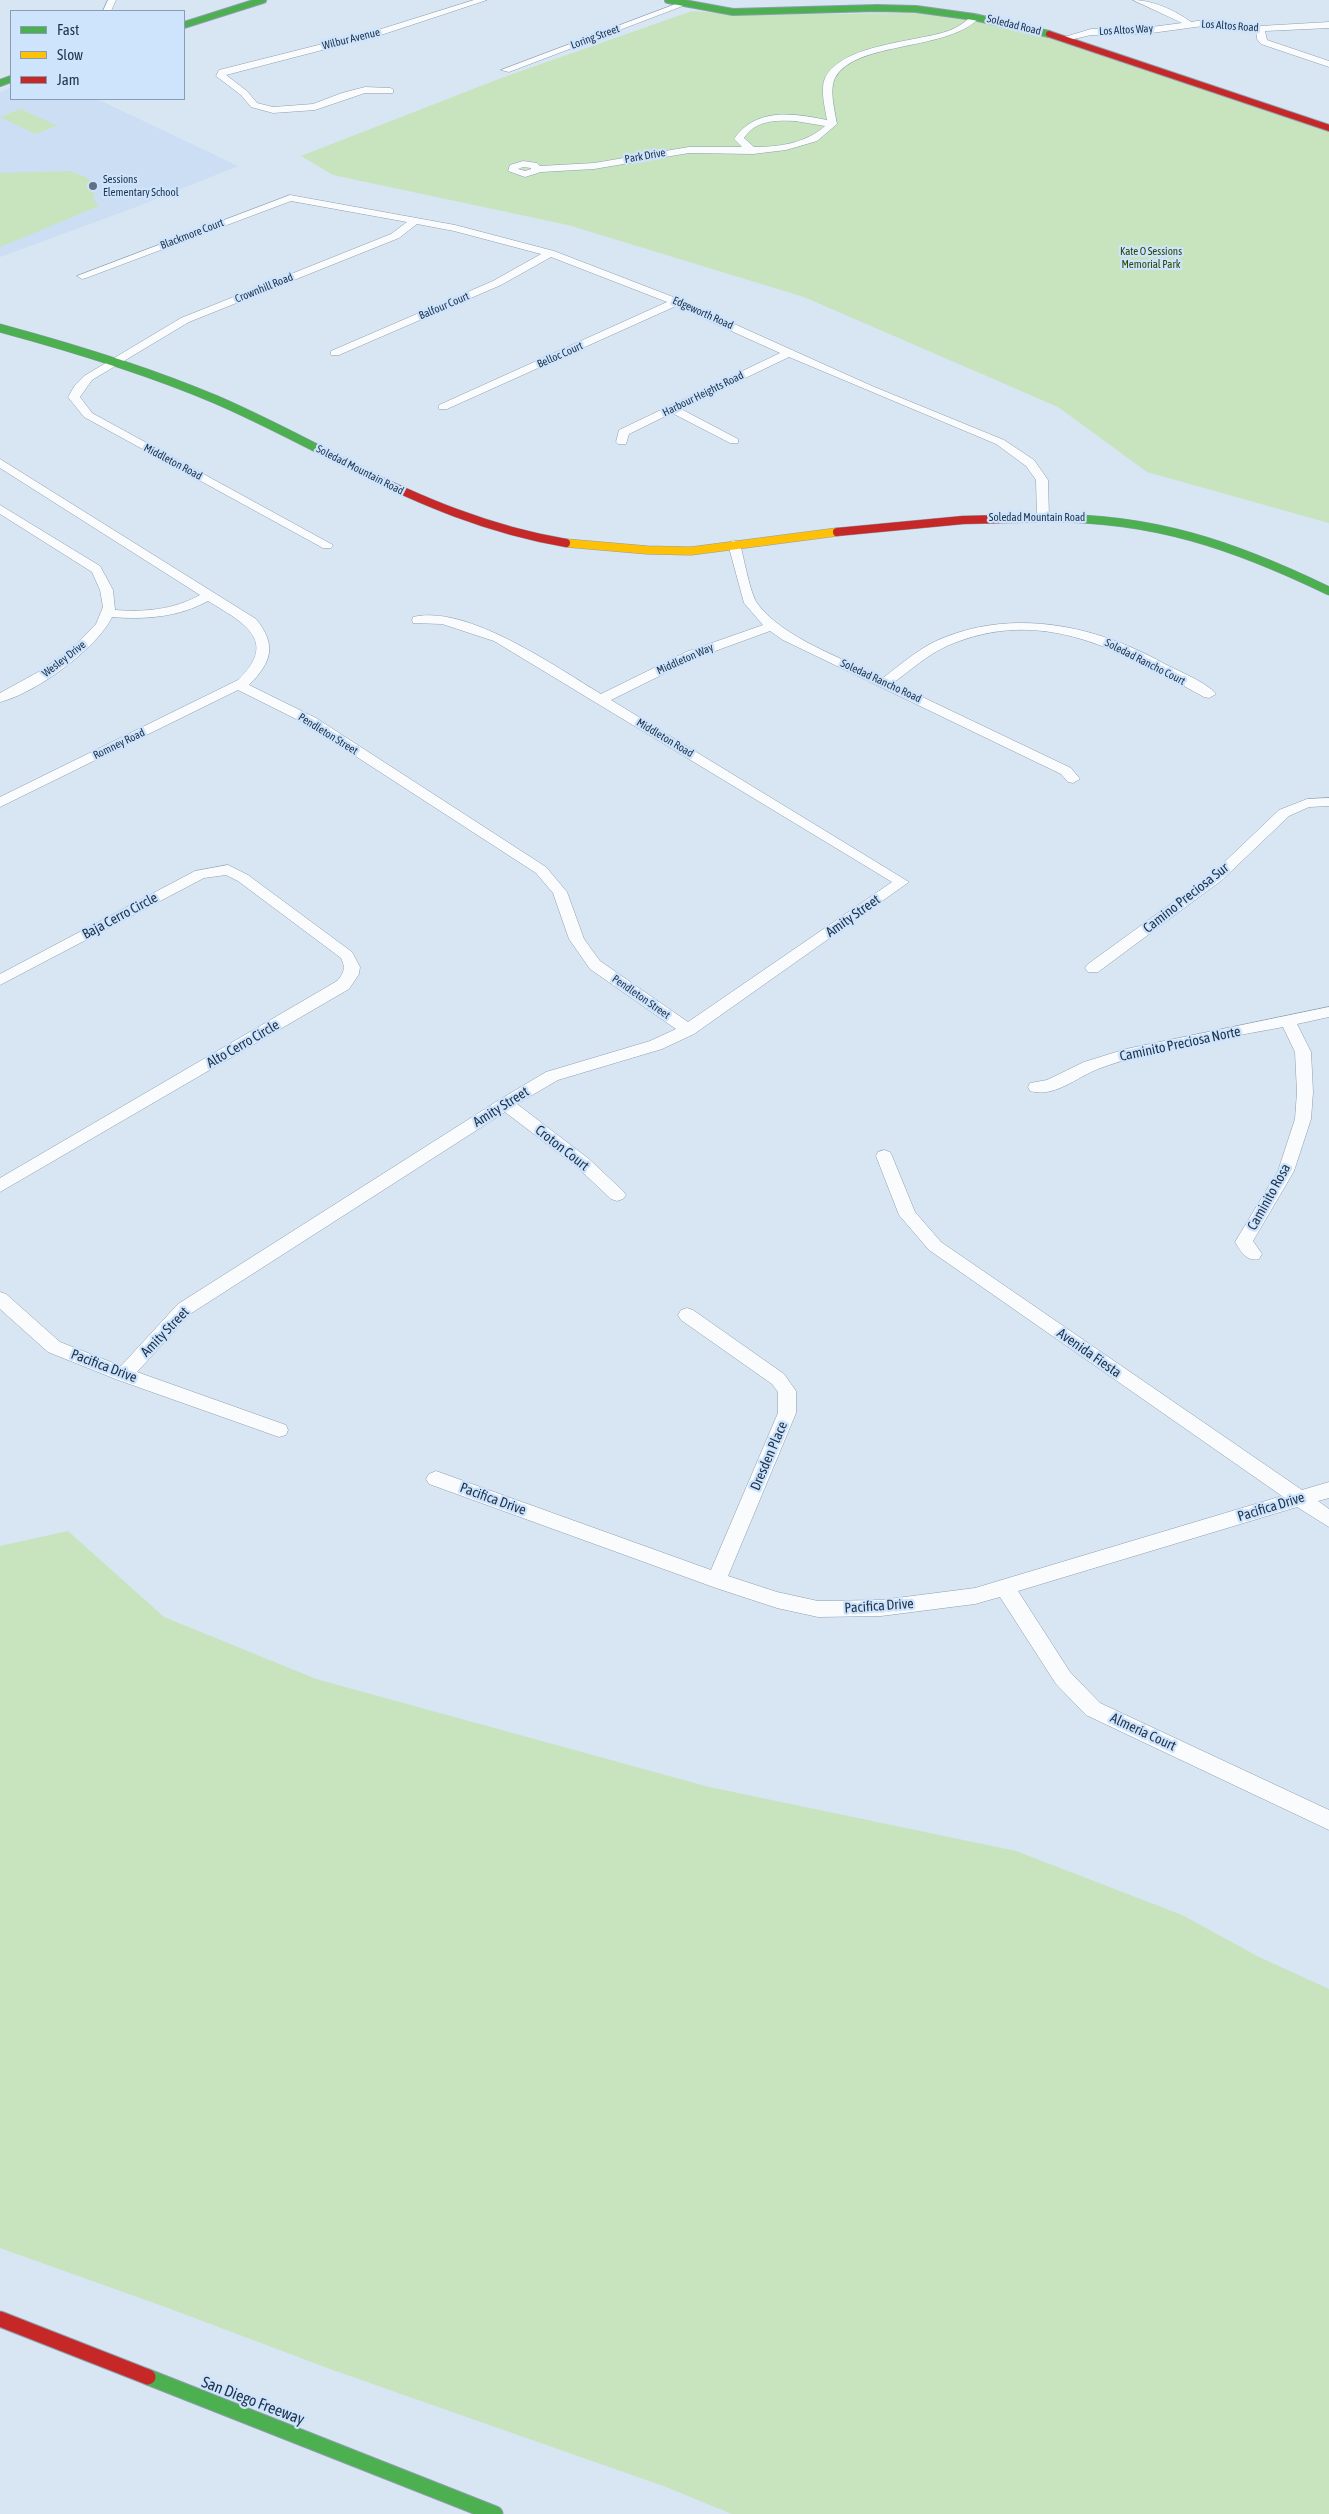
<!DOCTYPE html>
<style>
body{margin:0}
#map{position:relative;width:1329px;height:2514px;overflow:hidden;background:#d8e5f2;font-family:"Asap Condensed",sans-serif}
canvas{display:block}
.legend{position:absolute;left:10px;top:10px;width:175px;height:90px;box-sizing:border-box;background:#cee4fd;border:1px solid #879db6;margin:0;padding:6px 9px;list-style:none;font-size:15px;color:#1d334b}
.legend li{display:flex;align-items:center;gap:10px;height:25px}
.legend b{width:25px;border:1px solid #879db6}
</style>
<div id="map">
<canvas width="1329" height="2514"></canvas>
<ul class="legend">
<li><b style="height:6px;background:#4caf50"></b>Fast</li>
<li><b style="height:6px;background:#ffc107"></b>Slow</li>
<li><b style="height:6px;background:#c62828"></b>Jam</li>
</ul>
</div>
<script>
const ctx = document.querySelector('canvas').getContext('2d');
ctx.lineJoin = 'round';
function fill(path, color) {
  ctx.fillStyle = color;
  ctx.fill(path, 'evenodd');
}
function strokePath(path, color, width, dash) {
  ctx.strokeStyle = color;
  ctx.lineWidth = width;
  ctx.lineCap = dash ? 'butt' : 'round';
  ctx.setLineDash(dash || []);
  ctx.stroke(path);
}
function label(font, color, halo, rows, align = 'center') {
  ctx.font = font + ' "Asap Condensed",sans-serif';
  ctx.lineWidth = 4.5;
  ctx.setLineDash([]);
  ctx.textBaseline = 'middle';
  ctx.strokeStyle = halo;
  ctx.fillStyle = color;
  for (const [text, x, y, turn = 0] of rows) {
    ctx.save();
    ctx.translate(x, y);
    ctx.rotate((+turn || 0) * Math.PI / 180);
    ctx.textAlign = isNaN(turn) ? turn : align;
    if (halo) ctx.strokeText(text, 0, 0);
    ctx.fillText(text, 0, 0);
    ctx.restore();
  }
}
fill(new Path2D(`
 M11 88V99H97L238 166 136 207 0 257V92Z`), '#cbdef3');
fill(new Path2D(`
 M692 11 741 15 922 13 1000 24 1055 38 1329 132V523L1147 472 1058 407 804 297 568 225 333 175 301 156 504 77Z
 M21 109 57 126 35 134 0 117Z
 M69 171 86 177 96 186 93 199 99 206 0 247V173Z
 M68 1531 164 1617 316 1679 709 1787 1016 1851 1182 1915 1259 1957 1329 1989V2514H732L666 2487 330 2369 168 2308 0 2248V1546Z`), '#c7e4be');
const street = new Path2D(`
 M108 0H116L111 11H103Z
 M474 0H487L384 34 226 75 247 91 257 103 273 107 313 104 342 93 365 87 390 88 393 89V93H365L315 110 273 113 251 107 241 95 216 76 219 70 378 30Z
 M1133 0C1152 0 1175 10 1191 22L1203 20 1260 26 1329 22V28L1265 31 1267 40 1329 61V67L1261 44 1257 39 1256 31 1203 26 1144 34 1091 35 1065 41 1061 38 1091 29 1144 28 1182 23Z
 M681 2 688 4 509 72 501 70Z
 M974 14 981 16C951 52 855 40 835 78 829 90 835 111 837 124L817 141 786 150 753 154 689 153 594 169 541 172 525 177 508 171 510 165 523 161 537 163 540 166 594 163 689 147H742L734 139C756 107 793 113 827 120 825 108 820 89 825 78 842 44 916 42 948 31 959 27 966 21 974 14ZM795 121 825 126C806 143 780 147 754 147L744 138C756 120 775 120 795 121ZM523 167 531 168V169L525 171 518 169Z
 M290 195 455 225 554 251 681 300 872 386 1004 440 1034 460 1048 480 1049 518 1043 522 1037 518 1036 480 1026 466 996 444 789 357 681 409 738 439V443H730L672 413 629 434 626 444H618L616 442 619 430 780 353 676 306 447 409H439V405L667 302 551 257 501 285 339 355H331V351L493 281 541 254 454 231 417 224 399 238 189 322 92 380 80 397 92 413 333 545 331 548H323L84 417 68 397 75 385 84 376 181 318 391 234 407 222 291 201 86 278 82 279 77 276Z
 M0 459 256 619C277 645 272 662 249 685L316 718 546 867 567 892 584 939 600 961 688 1022 892 882 494 641 442 624 413 623 412 620 413 617C467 604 556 667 601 694L686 652 763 625 744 603 728 544 734 540 740 544C744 558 750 593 757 603 782 638 845 659 883 678 900 665 917 650 936 641 1011 607 1095 625 1163 663 1176 670 1208 683 1216 694L1209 698 1204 697C1121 652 1044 604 947 646 927 655 911 670 893 683L1071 768 1080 779 1073 783 1068 782 1061 774 783 640 770 631 696 658 611 700 909 882 694 1034 662 1049 558 1080 517 1104 589 1159 623 1191 626 1195 623 1199 617 1201 611 1199 577 1167 505 1112 190 1314 137 1372 286 1425 288 1430 286 1435 279 1437 118 1380 48 1352 0 1309V1292L6 1294 60 1342 121 1366 178 1304 499 1100 546 1072 650 1041 676 1029 590 969 569 939 553 893 536 873 306 724 238 690 0 807V797L238 680C280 640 242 622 208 601 179 617 145 620 112 617 97 649 34 694 0 702V693L40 671 73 648 96 624 103 607 100 590 92 572 0 514V505L100 566 113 590 115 610C145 612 173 610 200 595L0 468Z
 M1329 798V806L1309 807 1289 816 1222 880 1098 972H1088L1085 968 1088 964 1212 874 1279 810 1307 799Z
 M228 865 248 875 352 952 360 967 359 974 349 989 0 1192V1178L337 981C344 973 346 968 341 958L238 881 226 875 204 878 0 985V974L195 871Z
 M1329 1007V1017L1297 1024 1311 1052 1313 1092 1311 1119 1294 1171 1253 1241 1262 1254 1259 1259C1247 1262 1241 1252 1235 1242L1278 1171 1295 1119 1297 1092 1295 1052 1283 1027C1221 1039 1157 1047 1098 1069 1077 1077 1055 1098 1030 1091L1028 1087 1030 1083 1047 1080 1084 1062 1126 1049Z
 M884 1150 890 1152 892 1156 915 1212 941 1242 1302 1490 1329 1482V1498L1318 1501 1329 1509V1527L1297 1507 1018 1591 1070 1672 1100 1703 1329 1810V1830L1086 1715 1056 1684 1000 1597 975 1604 881 1616 818 1617 777 1608 716 1588 429 1484 426 1479 429 1474 436 1471 711 1570 778 1413V1392L772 1384 681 1320 678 1315 681 1310 687 1308 693 1310 784 1374 796 1391V1413L728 1576 777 1592 818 1601 881 1600 975 1588 1282 1496 929 1250 899 1215 876 1156 878 1152Z`);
const fastFar2 = new Path2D(`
 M668 0 733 12 877 8 916 9 974 17 1049 34
 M184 25 263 0
 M0 83 11 79`);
const fastFar1 = new Path2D(`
 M0 328C74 348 147 370 217 400 263 420 307 443 351 466
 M1045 518C1152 517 1234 545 1329 591`);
const fast = new Path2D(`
 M148 2377 495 2514`);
const slow = new Path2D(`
 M566 543 647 550 691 551 837 532`);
const jamFar2 = new Path2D(`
 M1049 34 1329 128`);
const jamFar1 = new Path2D(`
 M351 466C420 501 489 530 566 543
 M837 532 963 520 1045 518`);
const jam = new Path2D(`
 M0 2319 148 2377`);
strokePath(street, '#8d9eae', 1);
strokePath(fastFar2, '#8d9eae', 8);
strokePath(fastFar1, '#8d9eae', 9);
strokePath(fast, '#8d9eae', 17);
strokePath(slow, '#8d9eae', 9);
strokePath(jamFar2, '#8d9eae', 8);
strokePath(jamFar1, '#8d9eae', 9);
strokePath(jam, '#8d9eae', 17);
fill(street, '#f9fbfd');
strokePath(fastFar2, '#4caf50', 6);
strokePath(fastFar1, '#4caf50', 8);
strokePath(fast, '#4caf50', 15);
strokePath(slow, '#ffc107', 8);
strokePath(jamFar2, '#c62828', 6);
strokePath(jamFar1, '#c62828', 8);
strokePath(jam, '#c62828', 15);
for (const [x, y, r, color] of [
 [93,186,5,"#5e7185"]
]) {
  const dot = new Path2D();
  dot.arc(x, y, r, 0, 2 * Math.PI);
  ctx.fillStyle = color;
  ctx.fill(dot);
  strokePath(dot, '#cee4fd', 2);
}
label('11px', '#1d334b', '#cee4fd', [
 ["Soledad Road",1014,25,14],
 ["Los Altos Road",1230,26,4],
 ["Los Altos Way",1126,30,-3],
 ["Loring Street",595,37,-20],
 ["Wilbur Avenue",351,39,-14],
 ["Park Drive",645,156,-10],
 ["Blackmore Court",192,234,-21],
 ["Crownhill Road",264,288,-22],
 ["Balfour Court",444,306,-23],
 ["Edgeworth Road",703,313,24],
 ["Belloc Court",560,355,-24],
 ["Harbour Heights Road",703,394,-26],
 ["Middleton Road",173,462,28],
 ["Soledad Mountain Road",360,470,27],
 ["Soledad Mountain Road",1037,518],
 ["Wesley Drive",64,659,-38],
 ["Middleton Way",685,659,-24],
 ["Soledad Rancho Court",1145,662,27],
 ["Soledad Rancho Road",881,681,25],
 ["Pendleton Street",328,734,32],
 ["Middleton Road",665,738,31],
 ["Romney Road",119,744,-26],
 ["Pendleton Street",641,997,35]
]);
label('11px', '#1d334b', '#cee4fd', [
 ["Sessions",103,180],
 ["Elementary School",103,193]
], 'left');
label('11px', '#284501', '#cee4fd', [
 ["Kate O Sessions",1151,252],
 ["Memorial Park",1151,265]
]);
label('14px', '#1d334b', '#cee4fd', [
 ["Camino Preciosa Sur",1186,898,-38],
 ["Baja Cerro Circle",120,916,-28],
 ["Amity Street",853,916,-35],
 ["Alto Cerro Circle",243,1044,-30],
 ["Caminito Preciosa Norte",1180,1044,-12],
 ["Amity Street",501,1107,-32],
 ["Croton Court",562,1148,38],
 ["Caminito Rosa",1269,1197,-61],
 ["Amity Street",165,1332,-46],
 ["Avenida Fiesta",1089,1353,35],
 ["Pacifica Drive",104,1366,21],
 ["Dresden Place",769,1456,-67],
 ["Pacifica Drive",493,1499,20],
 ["Pacifica Drive",1271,1507,-17],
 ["Pacifica Drive",879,1606,-4],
 ["Almeria Court",1143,1732,25]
]);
label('16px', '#1d334b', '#cee4fd', [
 ["San Diego Freeway",253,2401,21]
]);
</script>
